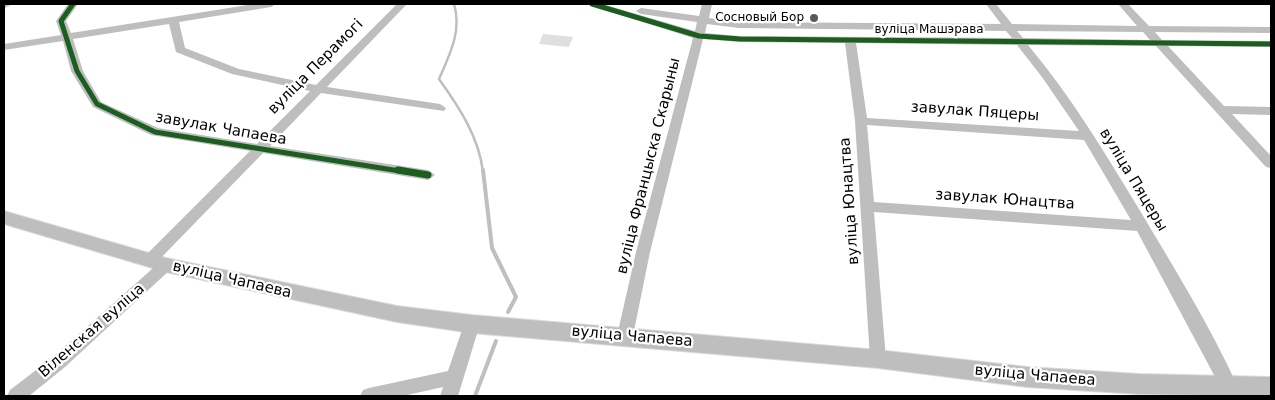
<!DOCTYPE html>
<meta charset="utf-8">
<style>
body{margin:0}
#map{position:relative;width:1275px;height:400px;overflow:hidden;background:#fff;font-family:"DejaVu Sans",sans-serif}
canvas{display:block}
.frame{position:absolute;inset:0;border:5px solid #000;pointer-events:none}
</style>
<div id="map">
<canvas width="1275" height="400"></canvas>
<div class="frame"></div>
</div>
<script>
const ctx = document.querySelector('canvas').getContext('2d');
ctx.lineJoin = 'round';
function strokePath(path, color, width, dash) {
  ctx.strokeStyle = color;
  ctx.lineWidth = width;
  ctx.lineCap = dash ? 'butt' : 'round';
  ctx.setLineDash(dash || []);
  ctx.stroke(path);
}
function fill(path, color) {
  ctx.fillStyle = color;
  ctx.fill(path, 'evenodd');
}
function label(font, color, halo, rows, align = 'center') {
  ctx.font = font + ' "DejaVu Sans",sans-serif';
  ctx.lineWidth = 4.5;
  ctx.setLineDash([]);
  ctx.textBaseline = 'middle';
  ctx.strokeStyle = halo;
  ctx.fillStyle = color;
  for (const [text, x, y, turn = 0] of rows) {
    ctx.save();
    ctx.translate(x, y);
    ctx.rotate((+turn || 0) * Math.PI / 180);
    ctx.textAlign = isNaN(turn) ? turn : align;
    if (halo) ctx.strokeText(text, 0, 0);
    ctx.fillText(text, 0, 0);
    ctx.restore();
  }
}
strokePath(new Path2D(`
 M454 4C462 31 450 54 439 79 459 107 479 137 483 172`), '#bfbfbf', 2.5);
strokePath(new Path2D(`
 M483 170 492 248 516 297 508 312
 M475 396 496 341`), '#bfbfbf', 4);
fill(new Path2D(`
 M543 34 573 37 569 47 539 44Z`), '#dfdfdf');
const major = new Path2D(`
 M4 4H11L4 8Z
 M4 211 166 258 397 306 472 315 878 350 1027 367 1139 374 1271 377V396L1139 394 1027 387 878 368 472 333 397 322 166 272 4 224Z`);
strokePath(major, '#dbdbdb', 2);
fill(new Path2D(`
 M68 4H78L66 21 71 33 254 4H276L271 7 179 22 185 48 239 69 316 85 397 4H407L327 87 440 104 446 108 444 111 321 93 270 146 428 170 435 175 428 180 263 153 154 265H144L142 261 144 257 250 151 151 135 93 107 71 71 63 41 4 50V44L61 35 56 21ZM169 24 176 52 232 74 310 91 257 144 158 128 101 102 83 71 73 39Z
 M587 4H602L695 31 697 22 641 14 636 11 641 8 699 16 702 4H712L709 18 739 22 1001 24 986 4H996L1012 24 1137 26 1118 4H1128L1149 26 1271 27V33L1155 32 1162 40 1271 41V47L1168 46 1224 106 1271 107V115L1232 114 1271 156V168L1266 167 1156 46 1028 45C1071 96 1105 153 1139 209 1173 266 1209 324 1237 385L1234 390 1228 393 1222 390 1137 231 874 212 886 359 884 364 878 366 872 364 870 359 855 121 845 43 740 42 703 39 650 252 633 336 631 341 625 343 619 341 617 336 636 252 693 38ZM707 24 739 28 1006 31 1012 38 740 36 705 33ZM1017 31 1143 32 1150 40 1023 38ZM856 43 1017 45 1042 77 1079 131 867 118ZM867 125 1084 140 1131 220 874 202Z
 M166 259 171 261 174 265 171 269 65 367 29 396H7L10 390 53 357 161 261Z
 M472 317 478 319 480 324 458 396H440L443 387 403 396H360L363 390 369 388 448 371 464 324 466 319Z`), '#bebebe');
fill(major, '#bebebe');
strokePath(new Path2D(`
 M73 4 61 21 77 71 97 104 155 132 406 172
 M592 4 699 36 740 39 1271 44`), '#1b5e20', 5);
strokePath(new Path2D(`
 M398 170 428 175`), '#1b5e20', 7);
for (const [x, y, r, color] of [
 [814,18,5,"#595959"]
]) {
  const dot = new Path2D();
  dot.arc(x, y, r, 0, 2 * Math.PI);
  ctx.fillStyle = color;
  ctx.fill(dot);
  strokePath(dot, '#fff', 2);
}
label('12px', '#000', '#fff', [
 ["Сосновый Бор",804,18]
], 'right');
label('12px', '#000', '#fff', [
 ["вуліца Машэрава",929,30]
]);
label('15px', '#000', '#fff', [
 ["вуліца Перамогі",316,67,-45],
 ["завулак Пяцеры",975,112,4],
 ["завулак Чапаева",221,129,10],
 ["вуліца Францыска Скарыны",649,166,-76],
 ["вуліца Пяцеры",1133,180,59],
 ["завулак Юнацтва",1005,200,4],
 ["вуліца Юнацтва",850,201,-94],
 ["вуліца Чапаева",232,280,13],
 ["Віленская вуліца",92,331,-41],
 ["вуліца Чапаева",632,337,5],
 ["вуліца Чапаева",1035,376,5]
]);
</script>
